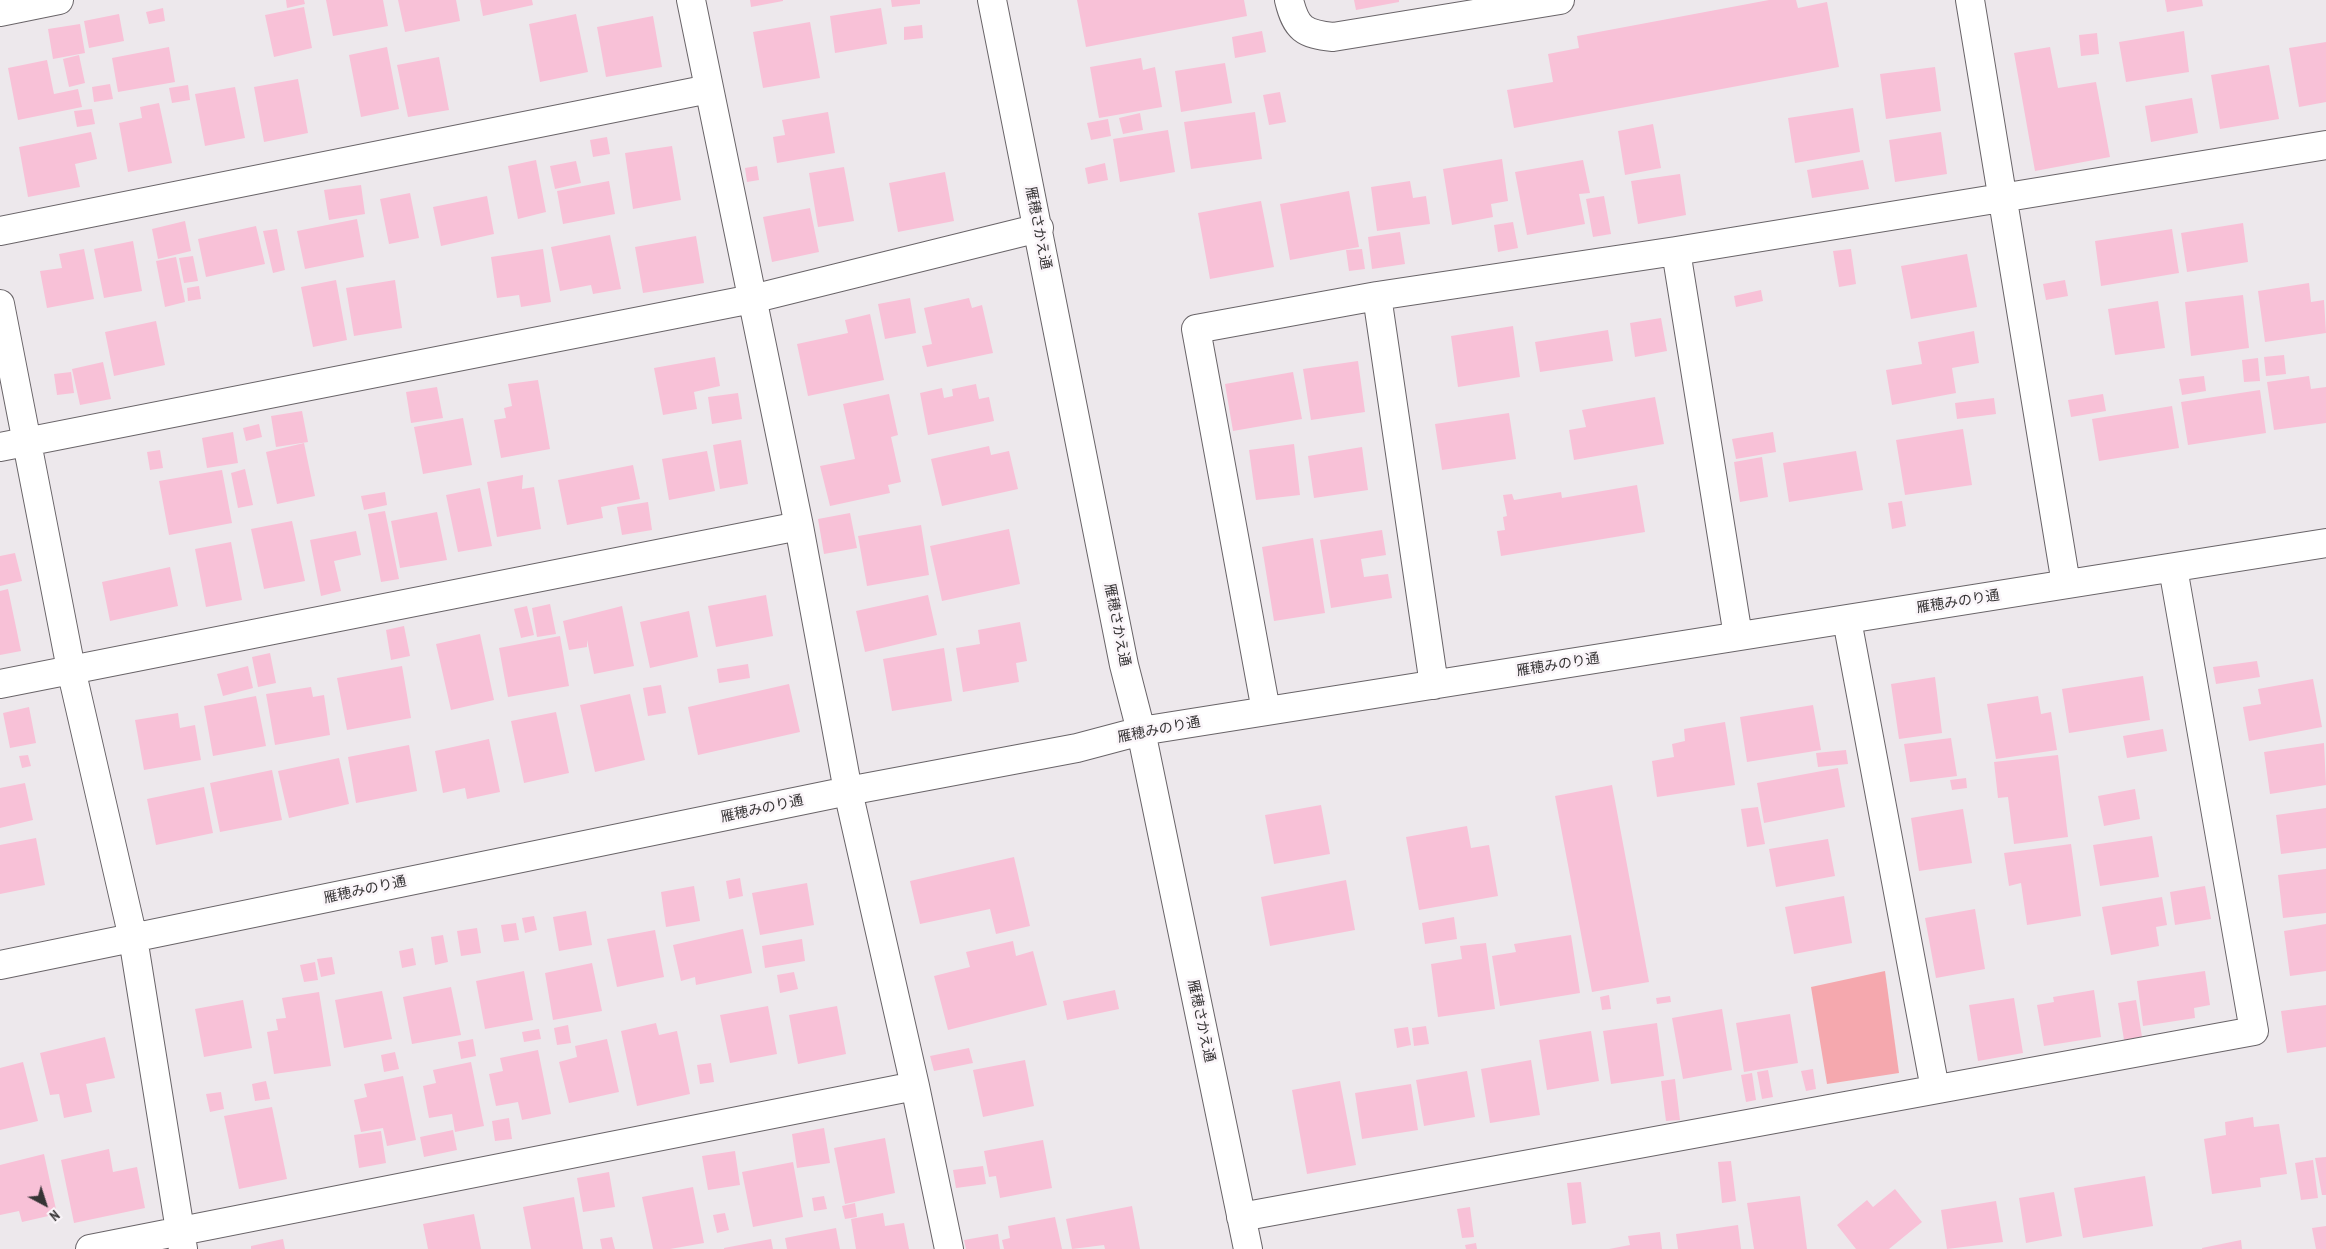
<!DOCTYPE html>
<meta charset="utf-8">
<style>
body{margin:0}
#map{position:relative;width:2326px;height:1249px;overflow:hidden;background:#ede8ec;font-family:"PT Sans Narrow",sans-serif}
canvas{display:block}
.north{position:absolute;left:20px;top:1179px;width:50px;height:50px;-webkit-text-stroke:4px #faf5f9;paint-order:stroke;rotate:140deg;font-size:14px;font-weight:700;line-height:20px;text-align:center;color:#363435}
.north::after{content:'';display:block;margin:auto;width:18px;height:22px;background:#363435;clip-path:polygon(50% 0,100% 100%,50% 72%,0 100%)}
</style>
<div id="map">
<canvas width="2326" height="1249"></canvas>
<div class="north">N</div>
</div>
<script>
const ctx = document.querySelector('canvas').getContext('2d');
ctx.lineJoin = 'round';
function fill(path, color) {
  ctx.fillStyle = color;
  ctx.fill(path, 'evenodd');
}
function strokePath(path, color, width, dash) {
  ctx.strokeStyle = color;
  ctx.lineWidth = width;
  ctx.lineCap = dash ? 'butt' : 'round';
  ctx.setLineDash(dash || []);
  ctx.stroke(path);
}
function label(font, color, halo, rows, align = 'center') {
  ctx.font = font + ' "PT Sans Narrow","Noto Sans JP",sans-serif';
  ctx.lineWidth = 5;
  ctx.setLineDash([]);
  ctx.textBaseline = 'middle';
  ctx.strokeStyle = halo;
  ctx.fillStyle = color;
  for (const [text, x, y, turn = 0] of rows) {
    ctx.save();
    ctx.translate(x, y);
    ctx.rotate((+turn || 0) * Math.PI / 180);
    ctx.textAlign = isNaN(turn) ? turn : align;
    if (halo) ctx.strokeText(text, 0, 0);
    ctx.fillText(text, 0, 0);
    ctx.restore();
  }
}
fill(new Path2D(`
 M1885 971 1899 1073 1827 1084 1811 987Z`), '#f5a8ae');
fill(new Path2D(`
 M286 0H304L305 4 287 8Z
 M326 0H383L388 26 333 36Z
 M398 0H456L460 21 405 32Z
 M480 0H532L533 5 483 16Z
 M750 0H783V1L751 7Z
 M891 0H920V4L892 7Z
 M1077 0H1244L1247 16 1086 47Z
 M1354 0H1399V2L1356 10Z
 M1769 0H1796L1798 8 1827 2 1839 67 1514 128 1507 90 1553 82 1548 54 1579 48 1577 36Z
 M2165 0H2202L2203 6 2167 12Z
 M304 7 312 48 274 57 265 15Z
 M163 8 165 21 149 24 146 12Z
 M881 8 887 44 835 53 830 16Z
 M119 14 124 41 89 48 84 21Z
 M576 14 588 72 540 82 529 24Z
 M653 16 662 67 606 77 597 27Z
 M810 22 820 78 763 88 753 32Z
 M80 24 85 53 53 59 48 29Z
 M922 25 923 38 904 40V27Z
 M1262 31 1266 52 1235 58 1232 37Z
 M2184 31 2189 72 2126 82 2119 42Z
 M2097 33 2099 54 2081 56 2079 35Z
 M2326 42V102L2299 107 2289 48Z
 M169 47 175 82 118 92 112 58Z
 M387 47 399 109 361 117 349 55Z
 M2050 47 2058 88 2096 82 2110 157 2035 171 2014 53Z
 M79 55 85 83 69 87 63 59Z
 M439 57 449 110 408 117 397 65Z
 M1141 58 1143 70 1155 67 1162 107 1099 118 1090 67Z
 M47 60 54 94 78 89 82 107 18 120 8 68Z
 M1225 63 1232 103 1181 112 1175 71Z
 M2269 65 2279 119 2220 129 2211 75Z
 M1935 67 1941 111 1886 119 1880 74Z
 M298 79 308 133 264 142 254 87Z
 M110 84 113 99 94 102 92 87Z
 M188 85 190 100 172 103 169 88Z
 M235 87 245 138 205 146 195 94Z
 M1280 92 1286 122 1269 125 1263 95Z
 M2192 98 2198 133 2151 142 2145 106Z
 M159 103 172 163 128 172 119 123 142 118 140 107Z
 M1853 108 1860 152 1795 163 1788 118Z
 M92 109 95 124 77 127 74 111Z
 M828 112 835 153 777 163 773 137 785 135 782 120Z
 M1255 112 1262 159 1191 169 1184 122Z
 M1140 113 1143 130 1123 134 1119 118Z
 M1108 119 1111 136 1091 140 1087 123Z
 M1653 124 1661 168 1625 175 1618 131Z
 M1168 130 1175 172 1120 182 1113 139Z
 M91 132 97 159 75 164 80 187 28 197 19 147Z
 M1941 132 1947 174 1895 182 1889 140Z
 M607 137 610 154 593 157 590 140Z
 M672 146 681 200 633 209 625 153Z
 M1502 159 1508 201 1491 204 1493 217 1452 225 1443 169Z
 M536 160 546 212 518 219 508 166Z
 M1583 160 1590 193 1579 194 1585 224 1527 235 1515 172Z
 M1863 160 1869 189 1812 198 1807 170Z
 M576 161 581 183 555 189 550 166Z
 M1105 163 1108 180 1088 184 1085 168Z
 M757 166 759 180 747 182 745 168Z
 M844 167 854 221 818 227 809 173Z
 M945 172 954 221 898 232 889 183Z
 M1680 174 1686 215 1638 224 1631 181Z
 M609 181 615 214 563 224 557 191Z
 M1410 181 1413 198 1426 196 1430 224 1377 231 1371 187Z
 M361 185 365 214 329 220 324 190Z
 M1349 191 1359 247 1290 260 1280 204Z
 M410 193 419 238 389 244 380 199Z
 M487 196 494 234 441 246 433 207Z
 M1604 196 1611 234 1593 237 1586 199Z
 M1261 201 1274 267 1210 279 1198 213Z
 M810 208 819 252 772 262 763 217Z
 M357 219 364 257 305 269 297 231Z
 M185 221 191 251 158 259 152 229Z
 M1513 222 1518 248 1498 252 1494 225Z
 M2243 223 2248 262 2187 272 2181 233Z
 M256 226 265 264 206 277 198 239Z
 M277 229 285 270 273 273 263 231Z
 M2172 229 2179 273 2101 286 2095 241Z
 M1400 232 1405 264 1372 269 1368 237Z
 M610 235 621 289 593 294 591 285 560 291 551 247Z
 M696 236 704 283 643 293 635 247Z
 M133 241 142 291 104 298 94 249Z
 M84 249 94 299 47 308 40 271 62 268 59 254Z
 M543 249 551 302 521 307 519 295 497 298 491 257Z
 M1362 249 1365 269 1349 271 1346 250Z
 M1851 249 1856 284 1839 287 1833 251Z
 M1967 254 1977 307 1911 319 1901 266Z
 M193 256 198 281 184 283 179 258Z
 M176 257 185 302 165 307 156 261Z
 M336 280 347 340 313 347 301 287Z
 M395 280 402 328 354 336 346 288Z
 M2065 280 2068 296 2046 300 2043 284Z
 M2309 283 2311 302 2324 300 2326 333 2265 342 2258 291Z
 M199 286 201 299 188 301 187 288Z
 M1761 290 1763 301 1736 307 1734 296Z
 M2243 295 2249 348 2191 356 2185 302Z
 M910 298 916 333 885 339 878 304Z
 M969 298 972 308 982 305 993 353 927 367 922 346 932 344 924 308Z
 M2158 301 2165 348 2115 355 2108 309Z
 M870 314 884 380 808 396 797 344 848 333 845 320Z
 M1661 318 1667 351 1635 357 1630 323Z
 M156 321 165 365 114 376 105 332Z
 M1513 326 1520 377 1458 387 1451 336Z
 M1608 330 1613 361 1540 372 1535 342Z
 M1974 331 1979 363 1952 368 1956 393 1892 405 1886 370 1922 364 1918 342Z
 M2284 355 2286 374 2266 376 2264 357Z
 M715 357 720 386 694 392 697 409 663 415 654 368Z
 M2258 358 2260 381 2244 382 2242 360Z
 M1358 361 1365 412 1311 420 1303 369Z
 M103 362 111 399 80 405 72 369Z
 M71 372 74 393 57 395 54 374Z
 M1293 372 1302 419 1233 431 1225 384Z
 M2204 376 2206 391 2182 395 2179 379Z
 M2309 376 2311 389 2326 387V423L2274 430 2267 382Z
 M538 380 550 449 501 458 494 420 506 418 504 408 512 406 508 384Z
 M976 384 979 399 989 397 994 421 928 435 920 393 942 388 944 398 953 396 952 389Z
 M437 387 443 418 411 423 406 392Z
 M2260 390 2266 433 2188 445 2181 402Z
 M738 393 742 419 712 424 708 397Z
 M889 394 898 435 891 437 901 482 888 485 890 493 830 506 820 466 855 459 843 404Z
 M2103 394 2106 411 2071 417 2068 400Z
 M1655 397 1664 444 1574 460 1569 430 1586 427 1582 410Z
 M1994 398 1996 414 1957 419 1955 403Z
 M2172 406 2179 448 2099 461 2092 419Z
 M302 411 308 442 276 447 271 416Z
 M1509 413 1516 459 1442 470 1435 424Z
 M463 418 472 465 423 474 414 427Z
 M259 424 262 437 246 441 243 428Z
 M1963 429 1972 485 1905 495 1896 440Z
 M233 432 238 463 207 468 202 438Z
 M1773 432 1776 452 1736 459 1732 439Z
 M741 440 748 484 720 489 713 445Z
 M304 443 315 496 277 504 266 452Z
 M1294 444 1300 495 1256 500 1249 450Z
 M989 446 991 455 1009 451 1018 489 942 506 931 459Z
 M1362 447 1368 490 1314 498 1308 456Z
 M160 450 163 468 150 470 147 452Z
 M707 451 715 491 669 500 662 459Z
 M1856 451 1863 490 1789 502 1783 463Z
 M1762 457 1768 497 1740 502 1734 462Z
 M633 465 640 499 601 507 603 518 567 525 558 480Z
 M245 469 253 505 238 508 231 473Z
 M222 470 232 523 169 535 159 481Z
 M523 475 522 489 534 487 541 529 497 537 487 482Z
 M1637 485 1645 532 1501 556 1497 531 1505 530 1503 517 1507 516 1503 495 1512 494 1514 500 1561 492 1562 498Z
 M480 488 492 546 458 552 446 495Z
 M385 492 387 505 364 510 361 496Z
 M1902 501 1906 526 1892 529 1888 503Z
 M648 502 652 530 622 535 617 507Z
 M385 511 399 579 381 582 368 514Z
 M437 512 447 560 400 568 391 521Z
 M850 513 857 548 824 554 818 519Z
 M292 521 305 581 264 589 251 529Z
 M921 525 929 575 867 586 858 536Z
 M1009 529 1020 584 942 601 930 546Z
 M1382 530 1386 555 1361 559 1364 577 1388 574 1392 598 1331 608 1320 540Z
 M356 531 361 555 334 561 341 591 321 596 310 540Z
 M1313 538 1325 613 1274 621 1262 547Z
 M231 542 242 600 206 607 195 549Z
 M15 553 22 581 0 586V556Z
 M170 567 178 606 110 621 102 582Z
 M8 589 21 651 0 655V591Z
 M766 595 773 636 716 647 708 606Z
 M928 595 937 635 865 652 856 611Z
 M550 604 556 634 537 637 532 608Z
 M527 606 534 635 521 638 514 609Z
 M622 606 634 666 594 674 587 640V647L569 650 563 621Z
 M689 611 698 657 650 668 640 622Z
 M1020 622 1027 661 1016 663 1019 682 963 692 956 648 980 644 978 630Z
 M404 626 410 656 391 660 386 630Z
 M480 634 494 700 451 710 436 644Z
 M560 636 569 686 508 697 499 648Z
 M944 648 952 701 892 711 883 659Z
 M270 653 276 683 258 687 252 657Z
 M2257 661 2260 677 2216 684 2213 667Z
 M748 664 750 678 719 683 717 669Z
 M248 666 253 688 223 696 217 674Z
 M402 666 411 718 347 730 337 678Z
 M2143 676 2150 720 2069 733 2062 689Z
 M1935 677 1942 733 1899 739 1891 684Z
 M2313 679 2322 727 2249 741 2243 707 2261 704 2258 689Z
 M789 684 800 732 698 755 688 707Z
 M661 685 666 713 648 716 643 688Z
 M311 687 313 697 324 695 330 735 275 745 266 694Z
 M630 694 645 760 595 772 580 705Z
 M256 696 266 746 213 756 204 706Z
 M2038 696 2041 714 2051 712 2057 750 1996 759 1987 704Z
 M1813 705 1821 750 1747 762 1740 717Z
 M29 707 36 743 10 748 3 713Z
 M556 712 569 773 524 783 511 721Z
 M178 713 180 728 195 725 201 760 144 770 135 720Z
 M1725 722 1735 785 1657 797 1652 761 1674 757 1672 744 1685 741 1684 729Z
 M2163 729 2167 751 2127 758 2123 736Z
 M1951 738 1957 776 1910 782 1904 744Z
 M489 739 500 792 467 799 465 788 443 793 435 751Z
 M2324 743 2326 785 2270 794 2264 752Z
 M409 745 417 791 356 803 348 757Z
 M1846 750 1848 764 1818 767 1816 753Z
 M28 755 31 766 22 768 19 756Z
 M2058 755 2068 837 2014 844 2008 797 1998 798 1994 762Z
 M339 758 349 804 289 818 278 771Z
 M1838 768 1845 807 1764 823 1757 783Z
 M272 770 282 820 220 832 210 783Z
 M1966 778 1967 788 1952 790 1950 780Z
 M25 783 33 820 0 828V788Z
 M1612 785 1649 982 1592 992 1555 796Z
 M204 787 213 833 156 845 147 799Z
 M2135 789 2140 819 2104 826 2098 796Z
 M1321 805 1330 854 1274 864 1265 815Z
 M1758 807 1765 844 1747 847 1741 809Z
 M2326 808V848L2281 854 2276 815Z
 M1963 809 1972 863 1919 871 1911 818Z
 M1467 826 1471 848 1489 845 1498 896 1419 910 1406 837Z
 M2152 836 2159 877 2100 886 2093 845Z
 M36 838 45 885 0 894V845Z
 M1828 839 1835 876 1776 887 1769 849Z
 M2071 844 2081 916 2027 925 2021 883 2009 886 2004 853Z
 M1014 857 1030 926 996 934 990 909 920 924 910 881Z
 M2326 869V913L2283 918 2278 875Z
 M740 878 743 896 729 899 726 881Z
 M1346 880 1355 930 1270 946 1261 897Z
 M807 883 814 925 760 935 752 893Z
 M694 886 700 921 666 927 661 892Z
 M2205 886 2211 919 2175 925 2170 892Z
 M1844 896 1852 943 1794 954 1785 907Z
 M2162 897 2167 925 2156 927 2159 946 2111 955 2102 907Z
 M1975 909 1985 969 1936 978 1925 918Z
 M586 911 592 945 559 951 553 917Z
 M534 916 537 930 525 933 522 918Z
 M1454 917 1457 939 1425 944 1422 923Z
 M516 923 519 940 504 942 501 925Z
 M2326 924V971L2290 976 2284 931Z
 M477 928 481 953 461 956 457 931Z
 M743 929 752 973 696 985 695 977 681 981 673 945Z
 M655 930 664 977 617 987 607 939Z
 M443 935 448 962 435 965 431 937Z
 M1571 935 1580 993 1500 1006 1492 956 1516 952 1514 944Z
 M802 939 805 961 765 968 762 946Z
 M1013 941 1016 956 1033 951 1047 1005 948 1030 934 976 970 967 966 952Z
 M1486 943 1495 1009 1438 1017 1431 964 1462 959 1460 946Z
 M413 948 416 965 402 968 399 951Z
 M332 957 335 974 321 977 317 959Z
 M315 962 318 980 304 982 300 965Z
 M592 963 602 1011 553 1020 545 973Z
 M524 971 533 1020 485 1029 476 981Z
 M2205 971 2210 1005 2194 1008 2195 1018 2143 1026 2137 981Z
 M794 972 798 989 780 993 777 975Z
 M451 987 461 1035 412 1044 403 997Z
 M1115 990 1119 1009 1067 1020 1063 1001Z
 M2094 990 2101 1037 2044 1046 2037 1005 2054 1002 2053 997Z
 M382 991 392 1039 344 1048 335 1000Z
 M319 992 331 1066 274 1074 267 1032 278 1030 276 1019 286 1018 282 998Z
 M1609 995 1611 1009 1602 1010 1600 997Z
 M1670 996 1671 1002 1657 1004 1656 998Z
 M2014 998 2023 1053 1978 1061 1969 1005Z
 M243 1000 252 1048 204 1057 195 1009Z
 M2136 1000 2142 1037 2124 1040 2118 1003Z
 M2326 1005V1047L2287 1053 2281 1011Z
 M768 1006 777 1054 730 1063 720 1015Z
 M837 1006 846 1054 798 1064 789 1015Z
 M1722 1009 1732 1070 1683 1079 1672 1018Z
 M1790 1014 1798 1063 1744 1072 1736 1023Z
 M656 1023 659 1035 677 1031 690 1094 637 1106 621 1031Z
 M1657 1023 1664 1076 1611 1084 1603 1031Z
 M568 1025 571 1043 557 1045 554 1028Z
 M1426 1026 1429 1044 1414 1046 1412 1028Z
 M1408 1027 1411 1045 1397 1048 1394 1029Z
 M539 1029 541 1039 524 1042 522 1032Z
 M1591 1031 1599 1081 1547 1090 1539 1040Z
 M105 1037 115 1078 86 1084 92 1112 64 1118 59 1094 50 1095 40 1053Z
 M473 1039 476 1056 461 1059 458 1042Z
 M607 1039 619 1092 569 1103 559 1062 577 1057 575 1046Z
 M969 1048 973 1063 934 1071 930 1056Z
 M538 1050 551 1114 522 1120 518 1102 496 1106 489 1074 503 1071 500 1058Z
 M395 1052 399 1069 384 1072 381 1055Z
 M1025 1060 1034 1106 983 1117 973 1070Z
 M1531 1060 1540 1115 1490 1123 1481 1069Z
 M23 1062 38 1121 0 1130V1068Z
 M471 1062 484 1126 455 1132 452 1114 429 1118 423 1086 436 1083 433 1070Z
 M711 1063 714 1082 700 1084 697 1065Z
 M1813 1069 1816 1089 1806 1091 1801 1071Z
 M1768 1070 1773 1097 1762 1099 1757 1072Z
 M1467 1071 1475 1117 1424 1126 1416 1080Z
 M1752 1073 1756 1100 1746 1102 1741 1075Z
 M403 1076 416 1140 387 1146 383 1128 361 1132 354 1100 367 1097 364 1084Z
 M1675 1079 1680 1120 1666 1121 1661 1081Z
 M266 1081 270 1099 255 1101 252 1084Z
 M1340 1081 1356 1165 1307 1174 1292 1090Z
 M1411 1084 1418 1130 1362 1139 1355 1093Z
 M221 1092 224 1109 210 1112 206 1094Z
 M272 1107 287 1179 239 1189 224 1116Z
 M2253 1117 2254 1127 2279 1124 2287 1174 2260 1178 2261 1187 2212 1194 2204 1139 2226 1135 2225 1122Z
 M509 1118 512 1139 495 1141 492 1121Z
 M824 1128 830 1163 797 1168 792 1134Z
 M453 1130 457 1150 424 1157 420 1137Z
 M381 1131 386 1163 359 1168 354 1135Z
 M885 1138 895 1193 845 1204 834 1148Z
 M1043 1140 1052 1188 1000 1198 996 1176 989 1177 984 1151Z
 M109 1149 113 1172 137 1167 145 1208 74 1223 61 1160Z
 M735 1151 740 1185 708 1190 702 1156Z
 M44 1154 57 1214 22 1222 19 1211 0 1215V1165Z
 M2326 1157V1195H2322L2315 1158Z
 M2313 1160 2318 1198 2301 1200 2295 1163Z
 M1731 1161 1736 1201 1722 1203 1718 1162Z
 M793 1162 803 1217 753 1227 742 1172Z
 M983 1166 986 1184 956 1188 953 1170Z
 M609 1172 615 1207 583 1212 577 1178Z
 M2145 1176 2153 1226 2083 1238 2074 1188Z
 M1581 1182 1586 1223 1572 1225 1567 1183Z
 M693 1187 704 1243 670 1249H653L642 1197Z
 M1895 1189 1922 1222 1889 1249H1856L1837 1225 1867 1200 1873 1207Z
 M2054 1192 2062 1236 2026 1243 2019 1198Z
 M824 1196 827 1209 814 1211 812 1198Z
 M1800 1196 1807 1249H1754L1747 1203Z
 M574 1197 583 1249H531L523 1207Z
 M1996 1201 2003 1242 1947 1249 1941 1210Z
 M855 1203 857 1217 845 1219 842 1206Z
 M1132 1206 1140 1249H1105L1104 1245 1072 1249 1066 1219Z
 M1470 1207 1474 1237 1462 1238 1457 1209Z
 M725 1213 729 1230 717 1233 713 1215Z
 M883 1213 885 1226 904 1223 909 1249H856L851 1219Z
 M474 1214 481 1249H428L423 1224Z
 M1055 1217 1062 1249H1004L1002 1240 1010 1238 1008 1226Z
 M1738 1225 1741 1249H1678L1676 1234Z
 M2326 1226V1249H2316L2312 1228Z
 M836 1228 840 1249H787L785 1238Z
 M1660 1232 1662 1249H1609L1630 1245 1628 1236Z
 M998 1234 1000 1249H966L964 1240Z
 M612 1237 615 1249H602L600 1239Z
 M283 1239 285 1249H251V1246Z
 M771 1239 773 1249H724V1248Z
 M2241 1240 2242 1249H2202V1248Z
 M1476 1243 1477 1249H1466L1465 1245Z`), '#f8c1d7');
const minor = new Path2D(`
 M691 0 799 526 848 791 915 1086 949 1249
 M992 0 1124 665 1141 731 1248 1249
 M1289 0C1296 29 1304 34 1333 37L1560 0
 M1970 0 2066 584
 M0 12 59 0
 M0 231 709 89
 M1676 251 1738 636
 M1377 296 1434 685
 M0 304 71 669 133 938 183 1249
 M0 447 752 299 1039 228
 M1847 620 1935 1089
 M0 684 799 526
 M1266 711 1196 329 1377 296 1676 251 2326 145
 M0 965 848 791 1077 748 1141 731 2326 543
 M1241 1217 2254 1031 2173 568
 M90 1249 915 1086`);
strokePath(minor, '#696468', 30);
strokePath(minor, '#fff', 28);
label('14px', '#363435', '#faf5f9', [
 ["雁穂さかえ通",1038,228,79],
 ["雁穂みのり通",1958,602,-9],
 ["雁穂さかえ通",1117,625,79],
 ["雁穂みのり通",1558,665,-9],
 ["雁穂みのり通",1159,730,-11],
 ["雁穂みのり通",762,809,-12],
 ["雁穂みのり通",365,890,-12],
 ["雁穂さかえ通",1201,1021,78]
]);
</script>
